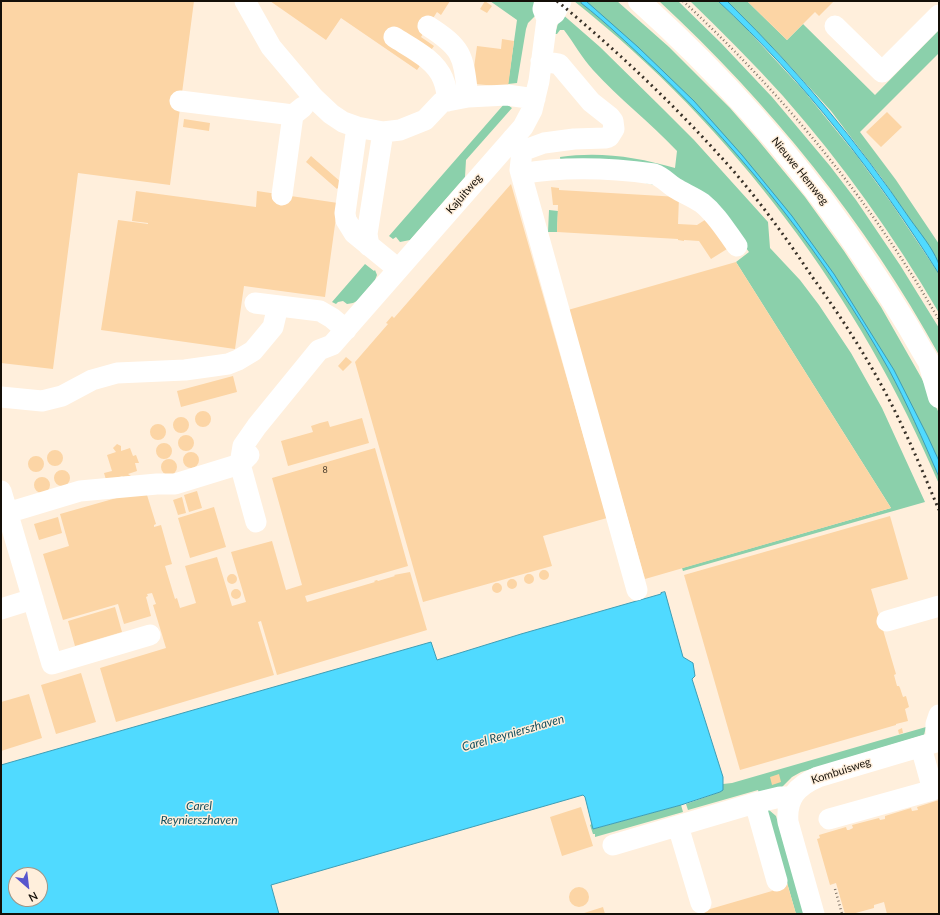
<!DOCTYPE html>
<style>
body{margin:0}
#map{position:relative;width:940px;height:915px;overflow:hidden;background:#ffefdc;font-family:Lato,sans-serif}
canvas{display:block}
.frame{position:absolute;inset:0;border:2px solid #140f08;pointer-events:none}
.north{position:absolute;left:8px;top:867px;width:40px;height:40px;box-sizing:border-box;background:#ffefdc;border:1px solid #a19587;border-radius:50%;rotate:152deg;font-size:11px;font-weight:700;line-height:16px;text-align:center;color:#140f08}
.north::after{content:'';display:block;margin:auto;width:14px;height:18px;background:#5856cd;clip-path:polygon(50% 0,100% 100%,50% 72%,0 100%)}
</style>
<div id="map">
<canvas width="940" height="915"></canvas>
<div class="frame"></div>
<div class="north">N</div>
</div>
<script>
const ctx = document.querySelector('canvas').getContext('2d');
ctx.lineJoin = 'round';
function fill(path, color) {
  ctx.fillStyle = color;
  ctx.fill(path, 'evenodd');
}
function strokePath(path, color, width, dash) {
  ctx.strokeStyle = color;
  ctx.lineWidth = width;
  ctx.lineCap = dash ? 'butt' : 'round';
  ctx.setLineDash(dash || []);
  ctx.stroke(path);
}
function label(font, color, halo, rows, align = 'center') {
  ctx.font = font + ' Lato,sans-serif';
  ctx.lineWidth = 3;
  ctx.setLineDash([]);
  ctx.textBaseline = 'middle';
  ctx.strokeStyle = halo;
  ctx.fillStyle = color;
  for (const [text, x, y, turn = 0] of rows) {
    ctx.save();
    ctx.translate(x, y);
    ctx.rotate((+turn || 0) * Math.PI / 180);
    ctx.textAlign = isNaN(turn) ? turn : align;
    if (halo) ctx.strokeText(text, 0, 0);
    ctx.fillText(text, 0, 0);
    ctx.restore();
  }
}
fill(new Path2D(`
 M490 1H538L537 14 528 23 526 29 517 83 508 84 517 20Z
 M574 1H617L669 47 730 108 758 140 805 197 844 251 881 307 922 379 939 413V484C860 297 733 127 574 1Z
 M659 1H678L721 43 772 97 830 166 856 200 900 265 939 328V355C866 222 770 104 659 1Z
 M690 1H718L745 27 805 92 857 156 892 204 939 274V313C894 236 842 163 783 96 753 63 722 32 690 1Z
 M727 1H747L787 40 803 24 875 95 939 30V53L860 132 896 180 939 244V264L918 231 881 177 831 111 776 51Z
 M561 13 600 47 662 108 694 140 768 222 770 248 800 280 819 305 851 353 882 408 925 502 683 571 682 568 891 508 736 262 749 252 737 235 700 194 561 166 560 157C599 151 638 157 675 168L677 151C650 122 619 99 593 70 582 58 574 43 564 30H560L557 34H555Z
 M505 103 512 108 466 160 465 177 410 240 400 242 396 237 393 239 389 236Z
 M549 210 558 211 557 232H548Z
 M365 264 374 271 375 270 377 275 375 280 357 301 353 303 347 304 343 301 338 302 336 304 332 302Z
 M926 727 924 735 801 772 792 777 782 787 759 793 758 790 688 810 686 804 720 792 723 784 732 783Z
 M681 805 683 812 595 837V834H593L590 825 592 824 593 829Z
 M766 809 769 810 776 816 804 914H796Z`), '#8bd0ab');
const water = new Path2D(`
 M583 1H586L638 47 694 101 742 155 792 216 834 274 894 370 928 437 939 461V477C923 440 907 403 888 368 827 259 747 157 657 71 632 48 607 23 581 3Z
 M718 1H727L732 6C798 71 858 142 910 219 920 233 932 247 938 262 940 266 939 270 939 274 877 175 804 81 718 1Z
 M665 592 683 657 693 663 695 676 692 679 723 777V790L720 792 681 805 593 829 585 797 583 795 271 885 279 914H1V765L431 642 437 660 521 634 661 594V593ZM16 875H40V899H16Z`);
fill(water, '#50daff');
strokePath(water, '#3e9db5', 1);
fill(new Path2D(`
 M1 1H194L170 185 78 173 53 369 1 363Z
 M270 1H450L441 15 437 12 421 37 434 46 417 70 341 18 326 40Z
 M485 1 492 6 487 13 480 9Z
 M747 1H834L819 16 815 12 787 40Z
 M502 39 514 41 508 87 475 84 473 75 477 46 501 49Z
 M887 112 902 127 881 147 866 132Z
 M184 119 210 123 209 131 183 127Z
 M311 156 342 183 337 189 306 162Z
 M511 184 607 518 543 536 552 566 423 602 355 362 388 324 386 323 392 316 394 318Z
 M551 187 559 188V190L679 197 678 224 697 225 708 218 727 249 711 259 699 241 684 240V241L678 240V239L557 232 558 205H553Z
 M136 191 256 207 257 191 338 203 325 297 244 286 235 349 101 330 118 220 148 224V223L132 221Z
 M736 262 891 508 645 579 568 310Z
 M346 357 352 362 343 371 338 366Z
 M233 376 237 392 181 407 177 391Z
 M195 419a8 8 0 1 1 16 0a8 8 0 1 1-16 0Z
 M173 425a8 8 0 1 1 16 0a8 8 0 1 1-16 0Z
 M362 418 369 443 288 466 281 441 313 432 311 426 320 423 328 421 330 427Z
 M150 432a8 8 0 1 1 16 0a8 8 0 1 1-16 0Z
 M178 443a8 8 0 1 1 16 0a8 8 0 1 1-16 0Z
 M156 451a8 8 0 1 1 16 0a8 8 0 1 1-16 0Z
 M117 444 121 446V451L130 448 133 456 136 455 139 463H135L137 471 128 474 131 476 122 477 123 476 116 478 107 483 104 473 112 471 107 455 116 452 113 448Z
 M375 448 408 566 305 596 307 602 375 582 374 581 377 580 378 581 395 576 394 575 410 572 427 630 277 675 261 621 258 622 274 675 116 722 100 668 166 648 153 605 156 604 152 593 147 594 148 596 146 597 151 616 124 624 118 604 63 620 43 554 69 546 60 514 134 493 147 495 156 524 154 525V527L161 525 172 564 165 566 175 599 177 598 180 608 196 603 185 566 217 557 232 606 246 602 231 552 272 541 286 590 302 585 272 478Z
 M47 458a8 8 0 1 1 16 0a8 8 0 1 1-16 0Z
 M183 460a8 8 0 1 1 16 0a8 8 0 1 1-16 0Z
 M28 464a8 8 0 1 1 16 0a8 8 0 1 1-16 0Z
 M161 467a8 8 0 1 1 16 0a8 8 0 1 1-16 0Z
 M54 478a8 8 0 1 1 16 0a8 8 0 1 1-16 0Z
 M34 485a8 8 0 1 1 16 0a8 8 0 1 1-16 0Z
 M197 491 202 508 189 512 184 495Z
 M182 497 186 513 178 515 173 500Z
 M214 507 226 547 190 558 178 518Z
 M890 516 908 579 871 589 896 674 894 675 897 686H899L900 688 903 697 906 696 909 707 905 709 908 721 896 724V725L740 770 684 575Z
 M58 517 62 533 39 540 34 524Z
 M539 575a5 5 0 1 1 10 0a5 5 0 1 1-10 0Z
 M227 579a5 5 0 1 1 10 0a5 5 0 1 1-10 0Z
 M524 579a5 5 0 1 1 10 0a5 5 0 1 1-10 0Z
 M507 584a5 5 0 1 1 10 0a5 5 0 1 1-10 0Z
 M492 588a5 5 0 1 1 10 0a5 5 0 1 1-10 0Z
 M231 594a5 5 0 1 1 10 0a5 5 0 1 1-10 0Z
 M115 607 122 632 75 646 68 621Z
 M81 673 96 722 56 734 41 685Z
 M29 694 42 738 1 751V702Z
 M902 728 903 733 899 734 898 730Z
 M779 774 781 782 772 785 770 777Z
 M939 800V914H887L884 902 874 905V908L852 914H845L836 883 830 885 817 839 820 838 819 835 846 827 847 830H849L853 828 852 825 879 818 880 820 885 819V816L911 808 912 811 918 810 917 807Z
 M581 807 593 846 562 856 550 817Z
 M787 883 796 914H693L772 891 771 888Z
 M569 897a10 10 0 1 1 20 0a10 10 0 1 1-20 0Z
 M603 907 605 914H581Z`), '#fcd5a5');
strokePath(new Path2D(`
 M683 1C783 94 871 201 939 320
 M835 889 842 914`), '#80766a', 2.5, [1, 3]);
strokePath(new Path2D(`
 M245 1 271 47 314 98 331 114 343 122 357 127 383 132 400 130 425 120 442 102 468 97 507 95 535 99
 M547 19 555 13 561 1
 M428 26C464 49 463 56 468 97
 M835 26 882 72 939 15
 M394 37C411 48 435 59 443 79 446 86 447 93 448 101
 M180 101 293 115
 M357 127 345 213 346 220 354 233 398 269
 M512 139 522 151 520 170 637 590
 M522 151 544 143 574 139 605 138 609 137 614 129 613 121 610 117 591 102 559 64 541 61
 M521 174C565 166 610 168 654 174 663 177 667 183 675 188 683 193 693 197 702 203 717 215 726 231 737 246
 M282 195 293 115 303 107
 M369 246 367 234 383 132
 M255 303 320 311 332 318 346 330
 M1 397 42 401 62 396 92 380 117 373 185 370 228 364 238 360 253 351 273 327 278 306
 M1 491 52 664 150 635
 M7 513 80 491 157 484H175L240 464 249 455
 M256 522 240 464 243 446 257 426 319 350 332 345 523 127 532 110 539 81 547 19 543 9 545 1
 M1 609 33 599
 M887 621 939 606
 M936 742V724L939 715
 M755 803 777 881
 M829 819 933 790 921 747
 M678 826 701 903
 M613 845 755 803 780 797H792
 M814 914 788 822C786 798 797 786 818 777L939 741`), '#fff', 21);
strokePath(new Path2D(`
 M639 1C716 70 786 147 846 232 867 262 887 292 906 323 917 341 926 360 939 377
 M930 366 939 397`), '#fff', 22);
strokePath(new Path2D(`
 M557 1C621 54 681 111 736 174 764 207 789 242 813 278 839 314 863 351 884 390 905 429 922 470 939 510`), '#373027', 3, [2, 4]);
label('9px', '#4e402f', null, [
 ["8",325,470]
]);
label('11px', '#140f08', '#ffefdc', [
 ["Nieuwe Hemweg",800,171,51],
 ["Kajuitweg",464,194,-49],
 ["Kombuisweg",841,771,-18]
]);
label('italic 12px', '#16505f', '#ffefdc', [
 ["Carel Reynierszhaven",513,733,-16],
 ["Carel",199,806],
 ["Reynierszhaven",199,820]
]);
</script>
